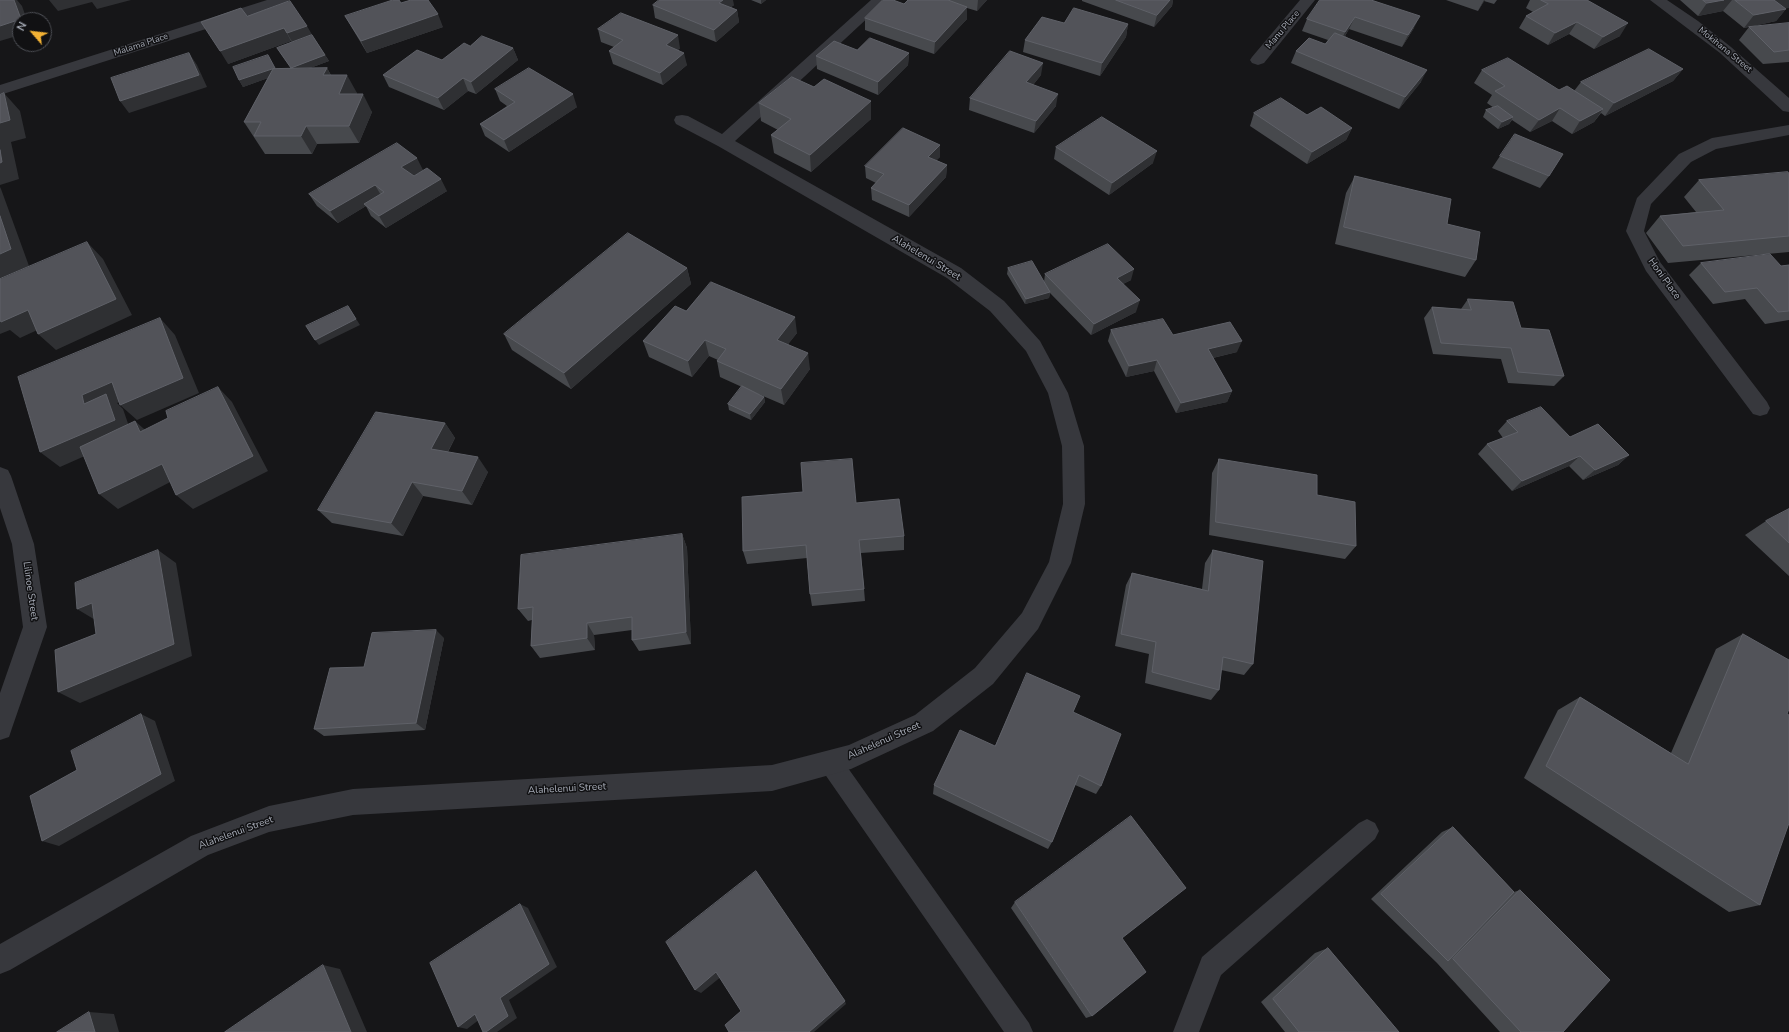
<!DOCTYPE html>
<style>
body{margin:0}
#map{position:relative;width:1789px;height:1032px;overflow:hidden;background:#161618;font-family:"Nunito Sans",sans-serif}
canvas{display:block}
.north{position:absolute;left:12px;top:12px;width:40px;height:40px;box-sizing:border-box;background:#111113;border:1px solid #4d4f55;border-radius:50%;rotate:298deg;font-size:11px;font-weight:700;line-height:16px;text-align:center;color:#a8adb8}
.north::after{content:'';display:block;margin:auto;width:14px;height:18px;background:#f2b134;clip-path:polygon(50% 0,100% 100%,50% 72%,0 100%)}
</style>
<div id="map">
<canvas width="1789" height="1032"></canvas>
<div class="north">N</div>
</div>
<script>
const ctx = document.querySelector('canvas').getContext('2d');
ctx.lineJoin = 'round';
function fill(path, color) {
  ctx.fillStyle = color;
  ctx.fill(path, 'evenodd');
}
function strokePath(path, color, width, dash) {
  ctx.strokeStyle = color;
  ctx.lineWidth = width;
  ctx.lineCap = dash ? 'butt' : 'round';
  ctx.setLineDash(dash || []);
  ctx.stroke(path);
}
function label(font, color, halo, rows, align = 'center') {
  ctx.font = font + ' "Nunito Sans",sans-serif';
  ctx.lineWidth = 3;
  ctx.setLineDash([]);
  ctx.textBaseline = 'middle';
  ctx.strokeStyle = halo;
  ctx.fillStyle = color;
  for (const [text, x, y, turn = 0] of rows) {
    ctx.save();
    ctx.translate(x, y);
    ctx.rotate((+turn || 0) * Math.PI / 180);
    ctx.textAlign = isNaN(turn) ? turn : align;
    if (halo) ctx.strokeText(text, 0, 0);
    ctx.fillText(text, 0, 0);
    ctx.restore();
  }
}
fill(new Path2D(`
 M830 751 838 754 1029 1023 1033 1032H1004L822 770 818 762 822 754Z
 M1367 819 1375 823 1379 831 1375 839 1221 975 1199 1032H1173L1202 957 1359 823Z`), '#37383d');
fill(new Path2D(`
 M267 0H289L287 3 0 95V85Z
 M871 0H887L735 141 961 268 1004 301 1040 341 1068 393 1084 446 1085 504 1071 563 1038 629 993 684 933 731 851 769 772 791 353 815 269 832 208 855 10 970 0 974V944L191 836 269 806 353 789 772 765 849 745 915 715 975 668 1022 613 1049 562 1063 504 1062 446 1048 393 1026 351 990 311 947 278 718 146 676 124 674 120 676 116 682 115 688 116 722 134Z
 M1300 0H1315L1264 63 1258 65 1252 63 1250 60 1252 57Z
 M1650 0H1667L1698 21 1731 47 1789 98V112L1783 111 1720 53Z
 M1789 125V135L1716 149 1691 162 1651 204 1644 231 1660 262 1767 402 1770 408 1767 414 1760 416 1753 414 1646 271 1626 231 1637 198 1679 154 1712 138Z
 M0 467 8 470 11 476 34 544 47 627 12 728 9 737 0 740V693L23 627 12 544 0 508Z`), '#37383d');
fill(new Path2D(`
 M751 0H766L761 4Z
 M908 0H987L977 11 967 8V19L934 54 865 30V18L904 4Z
 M1082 0H1173L1172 6 1154 27 1082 1Z
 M1320 0 1414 28 1402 47 1349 29 1345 36 1421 82 1399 109 1291 63 1296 51 1325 44 1328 40 1302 31 1307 19Z
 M1446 0H1497L1494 4 1484 1 1478 11Z
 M1530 0H1587L1620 36 1594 49 1569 34 1548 45 1519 28 1526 16 1533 12 1526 8Z
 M1680 0H1789L1785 8 1786 9 1776 21 1744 28 1723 11 1698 16Z
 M401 3 443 27 367 53 352 28 345 16Z
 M653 5H734L731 7 737 10 739 22 716 42 655 18Z
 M247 16 314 38 329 61 310 68H327L331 75 357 93 356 94 372 112 359 143 317 144 312 154H265L244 122 268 78 243 87 239 80 276 69 291 68 277 48 292 42 291 41 228 64Z
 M1064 23 1128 24 1126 37 1100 76 1023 52 1025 40Z
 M1789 23V62L1763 64 1739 40 1749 27Z
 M598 29 680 48 678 50 687 65 663 85 613 64 609 51 614 47 601 42Z
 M470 46 513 48 518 60 476 94 468 91 444 110 389 87 383 75 442 60Z
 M857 50 909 53 908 65 878 95 817 69 816 56Z
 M1683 69 1673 81 1605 116 1601 113 1594 122 1572 134 1552 121 1530 132 1512 120 1509 124 1498 129 1483 117 1486 110 1494 108 1487 103 1492 95 1474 83 1482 70 1559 90 1574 91 1581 82Z
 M1041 75 1033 85 1056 106 1034 133 969 110 970 98Z
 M495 89 577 107 509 152 485 136 480 124 507 106 500 101Z
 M759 103 871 119 811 172 774 153 771 135 778 130 761 121Z
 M1254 113 1352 128 1346 140 1307 164 1250 126Z
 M1056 147 1153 163 1109 195 1054 159Z
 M1500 156 1549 176 1540 188 1492 168Z
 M940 157 936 160 947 165 946 177 909 217 872 200 871 188 876 183 866 178 865 166Z
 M423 170 413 176 447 191 386 228 371 216 366 206 338 223 317 206 309 194Z
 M1789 174V252L1668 263 1646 233 1660 216 1696 212 1684 197 1699 180Z
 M1355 176 1447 224 1476 260 1465 277 1335 244 1346 193Z
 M1701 263 1781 266 1789 265V320L1765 324 1745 299 1713 304 1689 275Z
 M687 268 691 284 571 389 512 350 504 334Z
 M1008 268 1044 282 1045 274 1131 280 1123 284 1136 312 1091 335 1050 293 1049 298 1025 304 1007 274Z
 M1468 299 1521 328 1564 376 1554 386 1508 383 1501 359 1433 354 1424 318 1432 307 1461 309Z
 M686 311 797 333 788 344 810 369 784 405 749 390 764 397 765 402 751 420 729 410 728 404 742 387 720 377 717 361 718 360 709 356 692 377 649 357 643 341Z
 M1111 330 1173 335 1237 352 1213 358 1232 391 1227 402 1176 413 1154 371 1126 377 1108 341Z
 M1507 421 1570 437 1629 455 1618 465 1583 480 1569 466 1512 491 1478 454 1487 444 1503 438 1498 431Z
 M445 423 455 438 448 452 488 472 472 505 423 496 403 536 332 523 318 510Z
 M1219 459 1317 495 1356 546 1345 559 1209 535 1212 473Z
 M856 503 904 536V550L861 553 865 601 812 606 810 594 807 558 747 564 743 551Z
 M1789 509V576L1745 535 1766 521Z
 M682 534 687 548 691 644 639 651 632 640V630L594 635 595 650 540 658 531 646 532 620 528 621 518 609Z
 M1213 550 1253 664 1244 675 1221 670 1219 690 1211 700 1145 683 1149 654 1115 646 1126 585 1132 573 1202 589 1205 563Z
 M1743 634 1787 714 1760 905 1729 912 1524 778 1558 710 1580 697 1671 753 1716 649Z
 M444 638 425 730 324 736 314 729Z
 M1073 712 1101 786 1096 794 1075 785 1052 842 1048 849 933 794 934 785 995 746Z
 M1453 827 1514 892 1520 890 1563 1032H1500L1437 963 1371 899 1442 832Z
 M1015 902 1092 1016 1086 1018 1011 908Z
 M1328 948 1399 1032H1285L1261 1002 1315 953Z`), '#47494d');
fill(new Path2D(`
 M14 0H17L22 6 27 20H20V35L0 41V26Z
 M49 0H131L97 9 92 2 58 11Z
 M723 0H733L734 5 721 15 719 3Z
 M761 0H766L761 4Z
 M978 0H987L977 11Z
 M1170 0H1173L1172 6 1154 27 1157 15Z
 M1484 0H1485L1478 11Z
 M1724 0H1732L1723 11 1698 16 1707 3Z
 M1774 0H1789V8L1764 12Z
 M967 7V19L934 54 935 42Z
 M1786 9 1776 21 1744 28 1754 15Z
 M737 10 739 22 716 42 714 30Z
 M438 14 443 27 367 53 361 41Z
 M1420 16 1414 28 1402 47 1408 35Z
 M1355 17 1349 29 1340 44 1345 32Z
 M1577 22 1569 34 1548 45 1555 33Z
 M1628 23 1620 36 1594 49 1603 37Z
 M1128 24 1126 37 1100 76 1102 63Z
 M307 26 314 38 294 45 287 33Z
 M284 28 291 41 228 64 220 51Z
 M678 35 680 48 668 58 666 45Z
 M513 48 518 60 476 94 471 82Z
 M189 53 197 65 207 87 129 113 120 101Z
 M684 53 687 65 663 85 660 73Z
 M909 53 908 65 878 95V82Z
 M325 55 329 61 294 74 291 68Z
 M1043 63 1041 75 1025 95 1026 82Z
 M275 68 279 74 243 87 239 80Z
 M327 68 336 86 323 75Z
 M1683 69 1673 81 1605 116 1614 103Z
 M1427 70 1421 82 1399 109 1405 97Z
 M347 75 357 93 348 112 339 94Z
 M463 78 468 91 444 110 438 98Z
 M4 93 20 111 26 138 11 142 19 179 0 185V123Z
 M363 94 372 112 359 143 349 126Z
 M573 94 577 107 509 152 504 140Z
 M1058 94 1056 106 1034 133 1036 121Z
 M871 101V119L811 172 810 155Z
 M1560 108 1552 121 1530 132 1539 120Z
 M1603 109 1594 122 1572 134 1580 121Z
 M1513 117 1509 124 1498 129 1502 122Z
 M306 126 317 144 312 154 301 136Z
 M1352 128 1346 140 1307 164 1312 152Z
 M940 145V157L928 169V157Z
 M1157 151 1153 163 1109 195 1112 183Z
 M417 158 423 170 408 179 401 167Z
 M947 165 946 177 909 217V205Z
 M441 179 447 191 386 228 379 216Z
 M375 185 382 197 364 204 366 206 338 223 330 211Z
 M0 187 1 189 29 266 0 278Z
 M87 242 103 259 132 315 56 350 38 334Z
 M687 268 691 284 571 389 564 373Z
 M1134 269 1131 280 1113 289 1117 278Z
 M1050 292 1049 298 1025 304 1026 299Z
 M1140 300 1136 312 1091 335 1094 324Z
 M348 306 360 325 319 345 315 340Z
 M28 310 46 326 20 338 10 330 0 334V315Z
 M795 317 797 333 779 356 777 340Z
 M160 318 175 335 199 393 137 420 120 405Z
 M705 340 709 356 692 377 688 361Z
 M1242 341 1237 352 1204 360 1208 349Z
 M808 353 810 369 784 405 781 389Z
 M1157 360 1154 371 1126 377 1129 366Z
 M112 382 129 398 117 403 123 409 132 435 60 467 40 452 84 404 82 395Z
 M218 387 232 402 268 471 193 509 176 495Z
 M1232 391 1227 402 1176 413 1181 403Z
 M764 397 765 402 751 420 750 414Z
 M135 421 152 436 140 432Z
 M445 423 455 438 441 464 431 449Z
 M1629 455 1618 465 1583 480 1595 470Z
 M1580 456 1569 466 1512 491 1522 481Z
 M478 457 488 472 472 505 462 491Z
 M162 464 178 478 118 509 99 494Z
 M412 482 423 496 403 536 391 523Z
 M682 534 687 548 691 644 686 632Z
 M158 550 176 563 192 656 80 703 58 692Z
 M92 603 97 621 77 609Z
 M587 623 594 635 595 650 587 638Z
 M436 630 444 638 425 730 416 723Z
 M141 714 155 721 175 781 59 846 42 841Z
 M520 904 528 908 557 967 509 1000 517 1018 497 1032H486Z
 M323 965 340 969 367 1032H351Z
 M716 972 722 976 701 993 695 990Z
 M845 1001 846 1004 814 1032H809Z
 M89 1012 114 1014 119 1032H95Z
 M475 1014 484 1016 467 1029 458 1027Z`), '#2f3033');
const building = new Path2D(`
 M0 0H14L21 19 0 26Z
 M393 0H399L401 3 411 0H428L438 14 361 41 345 16Z
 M659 0H723L719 3 737 10 714 30 653 5Z
 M883 0H893L904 4 908 0H948L967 7 935 42 865 18Z
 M1116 0H1170L1157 15Z
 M1320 0H1371L1420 16 1408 35 1355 17 1345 32 1307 19Z
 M1541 0H1587L1628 23 1603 37 1577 22 1555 33 1526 16 1548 4Z
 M1703 0H1724L1707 3Z
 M1735 0H1774L1786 9 1754 15Z
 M290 1 307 26 287 33 284 28 220 51 201 22 241 8 247 16Z
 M1074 8 1128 24 1102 63 1025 40 1042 17 1064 23Z
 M621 13 678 35 666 45 684 53 660 73 609 51 623 40 598 29Z
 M1789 23V50L1774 52 1749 27Z
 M1335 33 1427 70 1405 97 1296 51 1309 38 1325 44Z
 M312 35 325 55 291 68 277 48Z
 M482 36 513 48 471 82 463 78 438 98 383 75 417 50 442 60 464 43 470 46Z
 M870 38 909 53 878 82 816 56 834 41 857 50Z
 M1649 49 1683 69 1614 103 1581 82Z
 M1010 51 1043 63 1026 82 1058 94 1036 121 970 98Z
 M189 53 199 75 120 101 111 78Z
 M268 55 275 68 239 80 233 67Z
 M1508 58 1559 90 1567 86 1603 109 1580 121 1560 108 1539 120 1495 91 1505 86 1482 70Z
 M327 68 323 75H347L339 94H363L349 126H306L301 136H254L261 122H244L273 69Z
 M529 68 573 94 504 140 480 124 515 102 495 89Z
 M792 77 814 87 824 79 871 101 810 155 771 135 791 119 759 103Z
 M4 93 10 120 0 123V95Z
 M1281 98 1307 115 1321 107 1352 128 1312 152 1254 113Z
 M1498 106 1513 117 1502 122 1486 110Z
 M1102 117 1157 151 1112 183 1056 147Z
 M903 128 940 145 928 157 947 165 909 205 871 188 884 174 865 166Z
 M1515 134 1563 154 1549 176 1500 156Z
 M397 143 417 158 401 167 414 176 427 168 441 179 379 216 364 204 384 192 375 185 330 211 309 194Z
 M0 150 2 162 0 163Z
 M1788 172 1789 174V236L1683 246 1660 216 1724 210 1699 180Z
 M1355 176 1451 199 1447 224 1480 232 1476 260 1344 227Z
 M0 216 11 249 0 254Z
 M628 233 687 268 564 373 504 334Z
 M87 242 116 299 38 334 28 310 1 322 0 320V279Z
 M1108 244 1134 269 1117 278 1140 300 1094 324 1045 274Z
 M1770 254 1781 266 1789 265V311L1778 312 1757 288 1725 292 1701 263Z
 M1032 261 1050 292 1026 299 1008 268Z
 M711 282 795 317 777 340 808 353 781 389 717 361 726 349 705 340 688 361 643 341 675 306 686 311Z
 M1468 299 1513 302 1521 328 1549 330 1564 376 1518 372 1511 348 1441 343 1432 307 1471 310Z
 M348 306 356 319 315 340 306 326Z
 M160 318 183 378 120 405 112 382 82 395 84 404 106 394 115 420 40 452 18 377Z
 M1163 319 1173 335 1230 322 1242 341 1208 349 1232 391 1181 403 1157 360 1129 366 1111 330Z
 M742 386 764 397 750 414 728 404Z
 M218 387 253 456 176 495 162 464 99 494 80 447 135 421 140 432 168 418 166 411Z
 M1541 407 1570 437 1598 424 1629 455 1595 470 1580 456 1522 481 1487 444 1518 432 1507 421Z
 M376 412 445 423 431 449 478 457 462 491 412 482 391 523 318 510Z
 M852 459 856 503 899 499 904 536 859 540 864 589 810 594 806 545 743 551 742 497 803 492 801 463Z
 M1219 459 1317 475V495L1355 502 1356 546 1216 522Z
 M1789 509V543L1766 521Z
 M682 534 686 632 632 640V617L587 623V638L531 646 533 607 518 609 521 555Z
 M158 550 174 644 58 692 55 650 96 634 92 603 77 609 75 583Z
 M1213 550 1263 561 1253 664 1223 657 1219 690 1152 672 1156 642 1121 634 1132 573 1208 591Z
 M436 630 416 723 314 729 330 668 364 667 372 633Z
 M1743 634 1789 660V709L1787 714 1789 715V823L1760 905 1546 766 1580 697 1688 764Z
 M1027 673 1080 696 1073 712 1121 734 1101 786 1079 775 1052 842 934 785 960 730 995 746Z
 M141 714 161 774 42 841 30 796 77 770 71 751Z
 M1131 816 1186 888 1122 938 1146 972 1092 1016 1015 902Z
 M1453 827 1514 892 1448 961 1381 894Z
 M756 871 845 1001 809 1032H729L725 1025 741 1011 716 972 695 990 666 942Z
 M1520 890 1610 980 1563 1032H1521L1453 959Z
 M520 904 549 964 500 998 508 1016 486 1032H483L475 1014 458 1027 430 963Z
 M1328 948 1399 1032H1299L1273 999Z
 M323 965 351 1032H225Z
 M89 1012 95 1032H57Z`);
fill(building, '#525359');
strokePath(building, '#5f6168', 1);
label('9px', '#a8adb8', '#111113', [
 ["Manu Place",1283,30,-50],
 ["Malama Place",141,45,-18],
 ["Mokihana Street",1725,50,39]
]);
label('10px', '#a8adb8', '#111113', [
 ["Alahelenui Street",926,258,31],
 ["Honi Place",1664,279,54],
 ["Lilinoe Street",30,591,82],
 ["Alahelenui Street",884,741,-24],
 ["Alahelenui Street",567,789,-3],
 ["Alahelenui Street",236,833,-20]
]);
</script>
